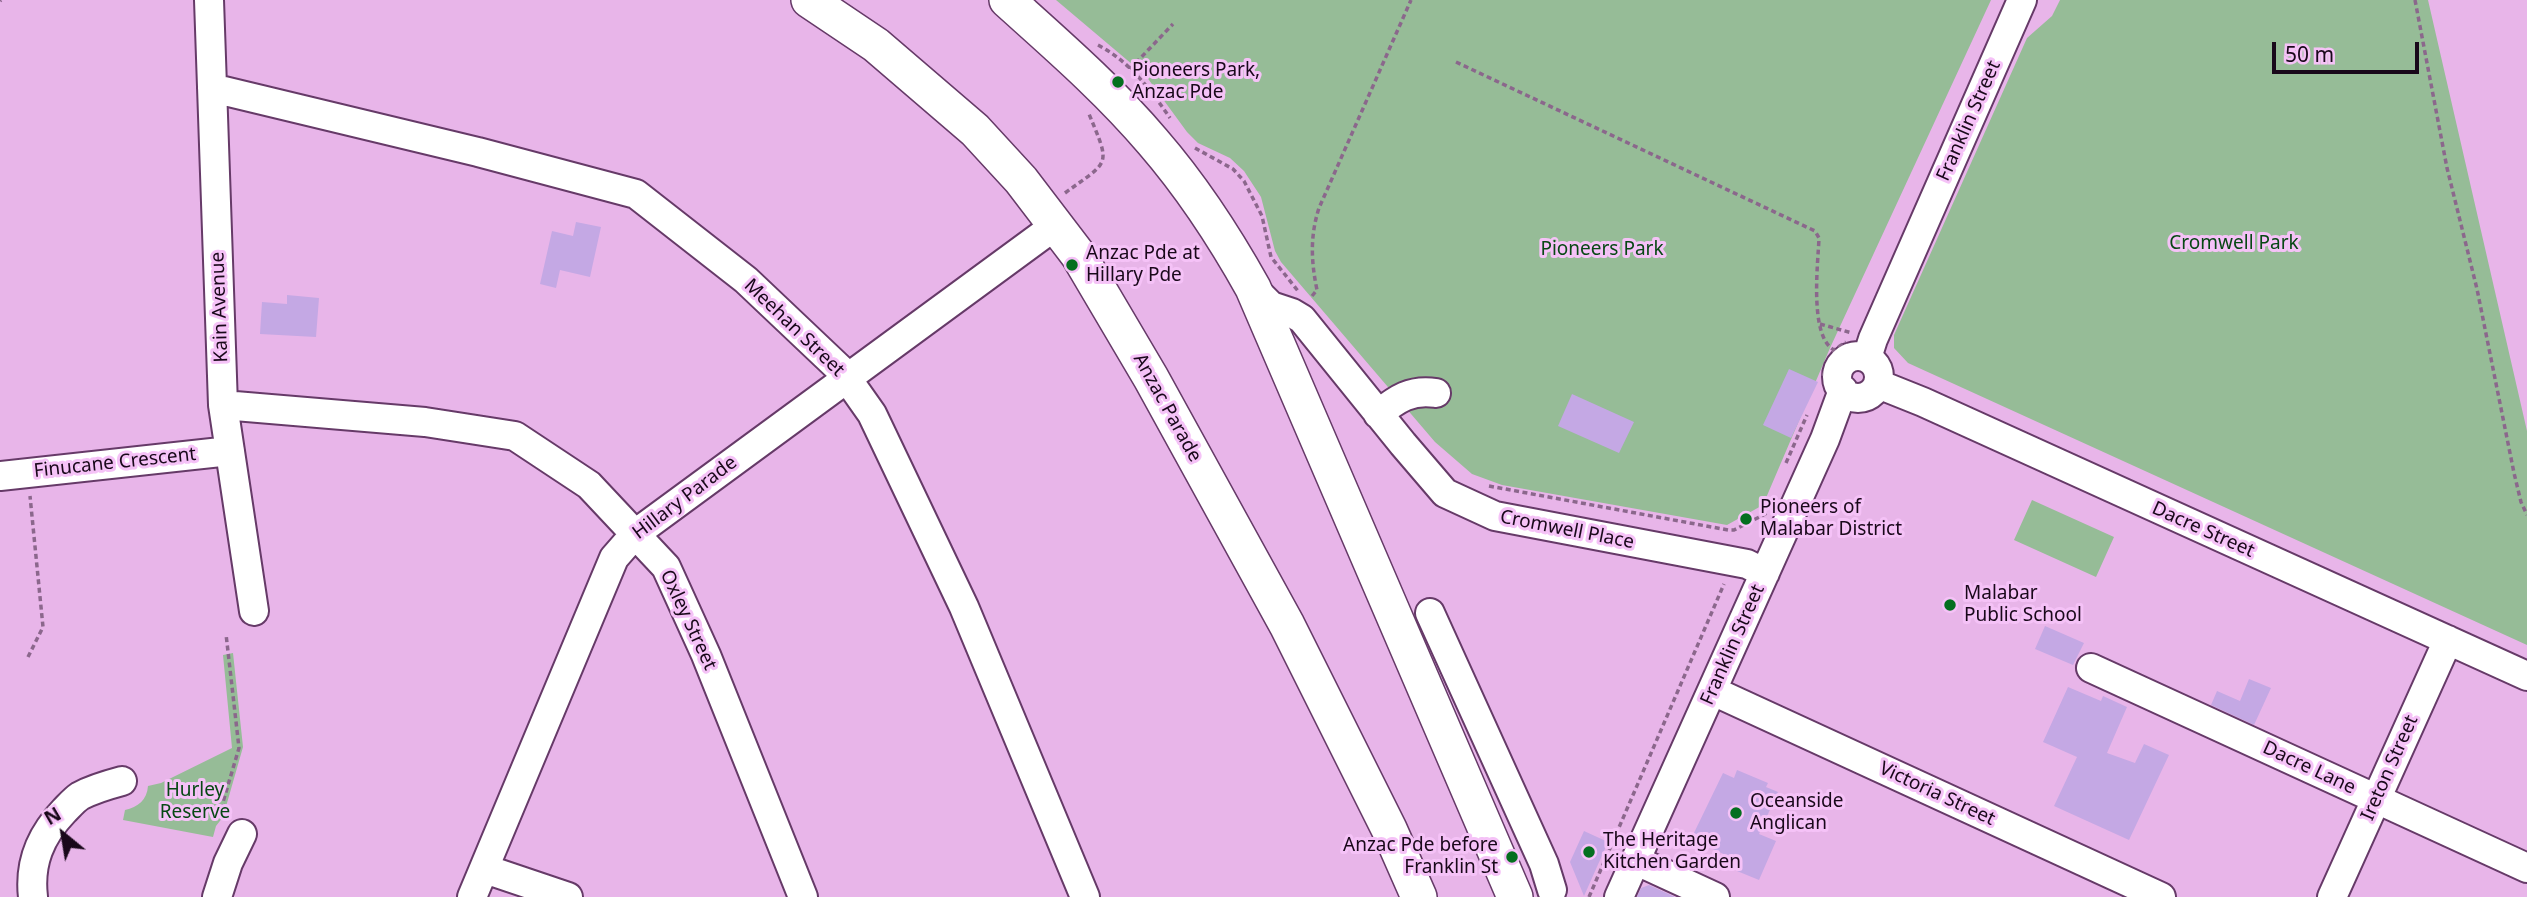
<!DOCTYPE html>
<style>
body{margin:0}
#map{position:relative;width:2527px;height:897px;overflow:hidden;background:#e8b5e9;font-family:"Noto Sans",sans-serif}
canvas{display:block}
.north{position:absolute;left:28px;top:799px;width:70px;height:70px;-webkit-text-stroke:5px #f5c2f7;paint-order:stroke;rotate:330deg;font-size:19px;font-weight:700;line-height:28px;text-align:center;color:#19081a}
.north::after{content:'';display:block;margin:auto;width:24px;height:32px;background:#19081a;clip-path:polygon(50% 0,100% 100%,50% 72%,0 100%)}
.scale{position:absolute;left:2272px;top:42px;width:147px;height:32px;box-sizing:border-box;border:4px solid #19081a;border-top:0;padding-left:9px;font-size:21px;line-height:24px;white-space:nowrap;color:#19081a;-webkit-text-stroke:5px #f5c2f7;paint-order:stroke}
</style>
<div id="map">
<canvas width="2527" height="897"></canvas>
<div class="north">N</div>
<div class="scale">50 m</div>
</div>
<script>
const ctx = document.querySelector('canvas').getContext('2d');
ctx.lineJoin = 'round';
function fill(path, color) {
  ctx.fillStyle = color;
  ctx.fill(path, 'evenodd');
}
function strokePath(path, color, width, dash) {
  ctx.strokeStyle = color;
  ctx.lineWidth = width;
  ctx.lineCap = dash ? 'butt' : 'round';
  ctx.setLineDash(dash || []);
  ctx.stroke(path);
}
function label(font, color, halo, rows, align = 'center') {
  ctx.font = font + ' "Noto Sans",sans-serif';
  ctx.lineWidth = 6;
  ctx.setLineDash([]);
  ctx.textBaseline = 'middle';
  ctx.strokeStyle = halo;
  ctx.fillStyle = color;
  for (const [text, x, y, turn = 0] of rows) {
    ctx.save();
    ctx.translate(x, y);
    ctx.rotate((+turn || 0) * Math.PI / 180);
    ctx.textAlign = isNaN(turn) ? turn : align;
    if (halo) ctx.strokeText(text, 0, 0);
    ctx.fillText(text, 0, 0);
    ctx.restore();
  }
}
fill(new Path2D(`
 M1056 0H1991L1830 348 1763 505 1727 525 1502 485 1472 474 1435 442 1281 262 1275 251 1261 197 1244 171 1230 158 1198 143 1187 132 1146 76Z
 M2060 0H2428L2527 431V645L1908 363 1894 348V335L2027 38 2052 16Z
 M2032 500 2114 537 2096 577 2014 540Z
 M233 653 243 747 223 817 216 826 213 837 123 820 125 810C138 807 147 800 148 786L161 783 232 748 223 655Z`), '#96bc97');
fill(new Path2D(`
 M576 222 601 227 590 277 560 270 556 288 540 284 552 231 573 236Z
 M287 295 319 298 316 337 260 334 262 302 287 304Z
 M1789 369 1818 382 1791 438 1763 425Z
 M1572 394 1634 422 1619 453 1558 426Z
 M2045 626 2084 643 2073 665 2035 649Z
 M2249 679 2271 688 2254 725 2211 705 2217 691 2240 701Z
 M2068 687 2101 701 2103 696 2127 707 2107 753 2135 763 2144 744 2169 755 2129 840 2054 806 2077 757 2043 742Z
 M1737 770 1768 783 1766 787 1778 792 1759 834 1776 841 1759 880 1737 871 1741 862 1691 839 1723 773 1734 778Z
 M1584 831 1608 842 1584 896 1570 862Z
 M1649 885 1675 897H1637L1641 888Z`), '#c4a8e4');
const minor = new Path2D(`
 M209 0 223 405 254 611
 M212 88 478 152 636 194 746 280 841 370 872 414 964 607 1085 897
 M1253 288 1271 306 1292 313 1302 319 1403 444 1445 493 1495 516 1747 564 1765 573
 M1837 377a21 21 0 1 1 42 0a21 21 0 1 1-42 0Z
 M1867 358 1873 339 2022 0
 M1878 384 1923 402 2527 676
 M223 405 425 422 515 436 589 485 666 567 706 655 803 897
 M1378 414C1397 399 1411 389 1436 393
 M0 476 230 451
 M1430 613 1544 864 1552 890
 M2091 668 2527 868
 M1713 691 2161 897
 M1637 861 1715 897
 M485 869 568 897
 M33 897C29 863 40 836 64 811 69 806 74 800 80 796 93 789 107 785 122 781
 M217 897 228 863 242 834
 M472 897 614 558 635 534 1056 225
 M1619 897 1825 439 1843 390
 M2332 897 2448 640`);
const major = new Path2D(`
 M809 0 876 45 975 130 1021 180 1079 256 1151 378 1287 625 1389 829 1419 897
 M1007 0C1057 45 1109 90 1153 142 1192 187 1224 236 1253 288L1515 897`);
strokePath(minor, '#663a68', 32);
strokePath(major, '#663a68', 38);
strokePath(new Path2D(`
 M2415 0 2447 168 2477 289 2514 473 2521 502 2527 515
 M0 1 1 0
 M1098 45C1129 61 1150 89 1170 118
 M1456 62 1815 231 1819 238C1818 264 1809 336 1834 350L1846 342
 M1130 69 1173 24
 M1195 148 1233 169 1244 181 1262 216 1271 257 1298 291
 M1065 193C1110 160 1111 167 1089 114
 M1312 296 1317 290C1311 261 1310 236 1319 208L1411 0
 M1820 324 1852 333
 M1823 376 1834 351
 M1786 463 1807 415
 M1489 486 1728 530H1734L1767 513
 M28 657 43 627 30 496
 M224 809 223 802 239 748 226 634
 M1589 897 1724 584`), '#8b678c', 3.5, [5, 3.5]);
strokePath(minor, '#fff', 28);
strokePath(major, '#fff', 35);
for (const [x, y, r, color] of [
 [1118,82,7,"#046f1f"],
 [1072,265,7,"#046f1f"],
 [1746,519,7,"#046f1f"],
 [1950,605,7,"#046f1f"],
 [1736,813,7,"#046f1f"],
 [1589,852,7,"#046f1f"],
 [1512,857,7,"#046f1f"]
]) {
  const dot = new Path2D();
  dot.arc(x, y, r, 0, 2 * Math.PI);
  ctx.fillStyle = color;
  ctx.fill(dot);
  strokePath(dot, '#f5c2f7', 2.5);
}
label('19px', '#19081a', '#f5c2f7', [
 ["Pioneers Park,",1132,71],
 ["Anzac Pde",1132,93],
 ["Anzac Pde at",1086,254],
 ["Hillary Pde",1086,276],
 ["Pioneers of",1760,508],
 ["Malabar District",1760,530],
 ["Malabar",1964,594],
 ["Public School",1964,616],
 ["Oceanside",1750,802],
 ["Anglican",1750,824],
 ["The Heritage",1603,841],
 ["Kitchen Garden",1603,863],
 ["Anzac Pde before",1498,846,"right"],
 ["Franklin St",1498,868,"right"]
], 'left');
label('19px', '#19081a', '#f5c2f7', [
 ["Franklin Street",1969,121,-66],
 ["Kain Avenue",220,307,-92],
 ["Meehan Street",794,328,44],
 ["Anzac Parade",1167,408,61],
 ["Finucane Crescent",115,463,-6],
 ["Hillary Parade",685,498,-37],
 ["Cromwell Place",1567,530,11],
 ["Dacre Street",2203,530,24],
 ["Oxley Street",688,620,65],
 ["Franklin Street",1733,645,-66],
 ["Dacre Lane",2309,768,25],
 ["Ireton Street",2390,768,-66],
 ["Victoria Street",1937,794,25]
]);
label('19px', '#074814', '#f5c2f7', [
 ["Cromwell Park",2234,244],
 ["Pioneers Park",1602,250],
 ["Hurley",195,791],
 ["Reserve",195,813]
]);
</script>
